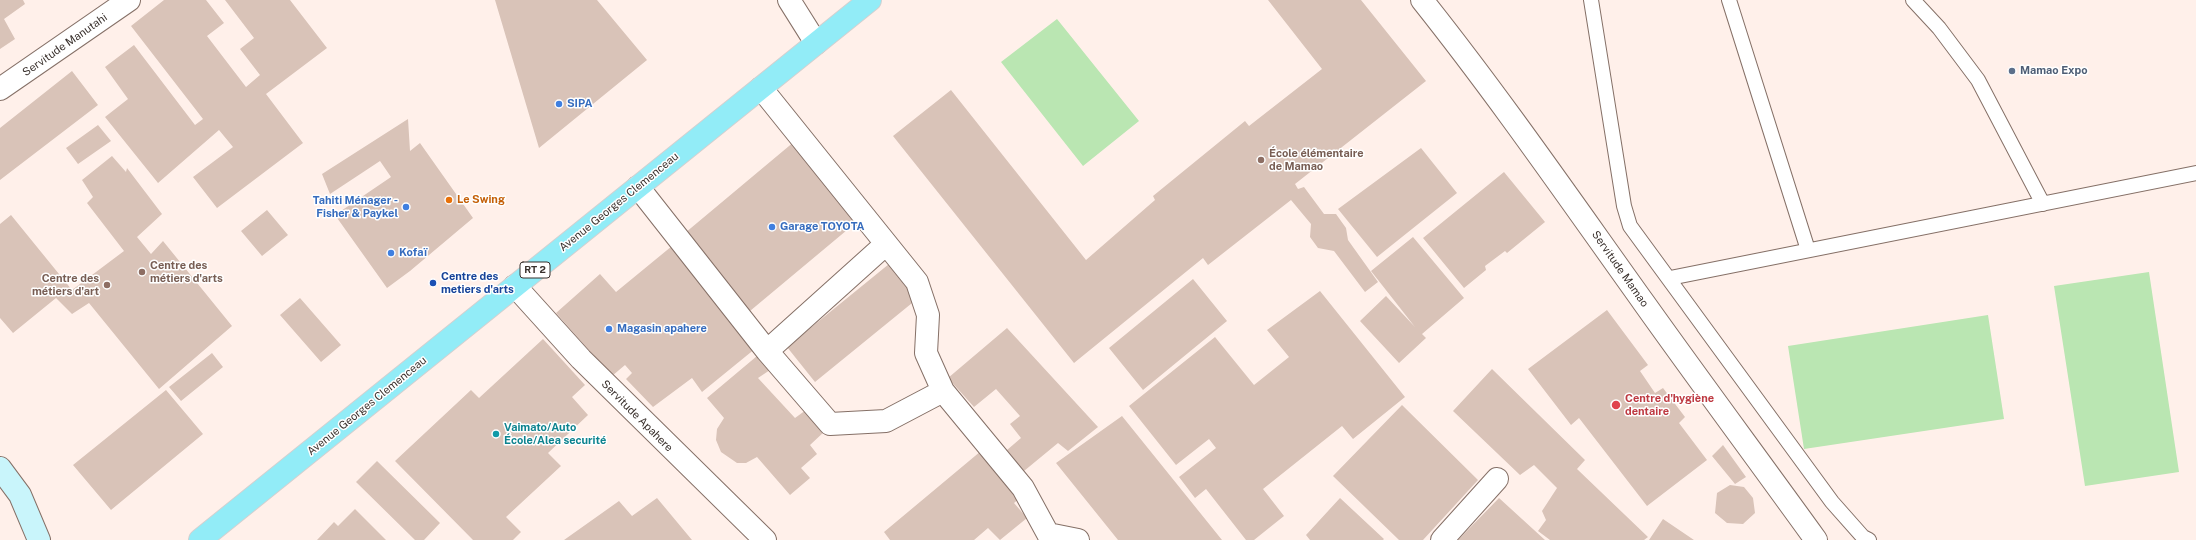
<!DOCTYPE html>
<meta charset="utf-8">
<style>
body{margin:0}
canvas{display:block;background:#fff0ea}
</style>
<canvas width="2196" height="540"></canvas>
<script>
const ctx = document.querySelector('canvas').getContext('2d');
ctx.lineJoin = 'round';
function fill(path, color) {
  ctx.fillStyle = color;
  ctx.fill(path, 'evenodd');
}
function strokePath(path, color, width, dash) {
  ctx.strokeStyle = color;
  ctx.lineWidth = width;
  ctx.lineCap = dash ? 'butt' : 'round';
  ctx.setLineDash(dash || []);
  ctx.stroke(path);
}
function label(font, color, halo, rows, align = 'center') {
  ctx.font = font + ' "Public Sans",sans-serif';
  ctx.lineWidth = 3;
  ctx.setLineDash([]);
  ctx.textBaseline = 'middle';
  ctx.strokeStyle = halo;
  ctx.fillStyle = color;
  for (const [text, x, y, turn = 0] of rows) {
    ctx.save();
    ctx.translate(x, y);
    ctx.rotate((+turn || 0) * Math.PI / 180);
    ctx.textAlign = isNaN(turn) ? turn : align;
    if (halo) ctx.strokeText(text, 0, 0);
    ctx.fillText(text, 0, 0);
    ctx.restore();
  }
}
fill(new Path2D(`
 M1057 19 1139 121 1083 166 1001 62Z
 M2149 272 2179 472 2085 486 2054 286Z
 M1988 315 2004 419 1804 449 1788 346Z`), '#bae6b2');
fill(new Path2D(`
 M0 0H23L25 4 4 19 15 39 0 49Z
 M164 0H206L224 23 207 36 246 87 260 75 240 49 254 38 225 0H290L327 48 266 94 303 143 217 208 193 177 233 147 219 130 158 183 105 117 128 99 105 67 134 45 195 125 203 119 131 26Z
 M495 0H597L647 60 539 148Z
 M1268 0H1361L1426 81 1295 184 1298 189 1304 187 1324 214H1336L1346 228 1348 240 1378 282 1365 292 1334 251 1318 248 1310 237 1311 224 1291 200 1208 265 1203 258 1074 363 893 136 951 90 1086 260 1155 200 1153 196 1245 121 1249 126 1322 69Z
 M72 71 98 105 0 180V128Z
 M408 119 410 151 420 143 473 218 410 271 387 288 335 215 391 177 380 161 330 194 322 174Z
 M98 125 111 141 78 164 66 148Z
 M795 141 859 220 750 311 685 233Z
 M1421 148 1457 193 1377 257 1338 209Z
 M112 156 126 172 127 168 162 214 137 237 151 254 163 241 232 326 159 389 89 303 72 314 56 298 13 333 0 318V224L11 215 72 290 124 251 87 203 93 197 82 180Z
 M1504 172 1545 222 1507 253 1505 251 1485 266 1486 270 1464 288 1423 238Z
 M267 210 288 235 262 256 241 231Z
 M1413 237 1464 298 1422 334 1426 338 1399 363 1360 321 1386 296 1415 327 1371 271Z
 M672 246 756 348 702 392 692 378 653 407 626 379 632 373 625 365 612 376 556 313 600 274 616 292Z
 M889 264 917 299 815 382 787 347Z
 M1193 279 1227 321 1143 390 1109 348Z
 M1320 291 1405 397 1353 439 1342 426 1263 489 1284 516 1254 540H1246L1206 489 1195 498 1179 477 1216 448 1209 439 1176 465 1129 406 1215 337 1254 385 1289 357 1267 330Z
 M300 298 341 345 321 362 280 315Z
 M1607 310 1648 365 1640 371 1655 393 1663 388 1685 417 1679 423 1707 460 1647 506 1579 418 1571 425 1528 369Z
 M1007 328 1098 427 1068 451 1058 443 1024 471 1007 450 1021 438 1010 424 1020 416 996 389 974 407 948 378Z
 M543 339 585 385 572 397 588 415 548 453 561 466 506 517 521 532 513 540H473L395 461 471 390 479 398Z
 M212 353 223 367 181 401 169 387Z
 M757 356 770 370 758 378 795 418 806 410 825 431 810 445 817 454 801 468 810 478 790 495 757 457 746 463H737L721 452 716 440 717 429 724 418 707 398Z
 M1492 369 1585 460 1577 469 1648 537 1644 540H1550L1538 531 1546 520 1542 511 1557 488 1534 465 1520 475 1453 411Z
 M166 390 203 434 111 510 73 465Z
 M1402 405 1478 480 1423 540H1399L1333 476Z
 M1122 416 1222 540H1118L1056 463Z
 M1723 445 1746 477 1735 484 1712 456Z
 M981 451 1022 496 1014 503 1027 518 1000 540 988 528 974 540H890L884 532Z
 M377 461 440 523 424 540H415L356 482Z
 M1730 485 1744 487 1753 498 1755 513 1743 524 1727 523 1715 513 1717 493Z
 M657 498 692 540H564L619 501 632 516Z
 M1340 498 1384 539 1383 540H1310L1306 535Z
 M1499 498 1545 540H1458Z
 M355 509 386 540H317L334 522 338 526Z
 M1663 519 1694 540H1649Z`), '#d9c3b8');
const lane = new Path2D(`
 M1591 0 1624 206 1630 226 1832 502 1863 537 1869 540
 M1729 0 1808 250
 M1913 0 1939 28 1978 80 2043 204
 M1670 278 2196 173`);
const street = new Path2D(`
 M789 0 816 43
 M1422 0C1500 98 1571 201 1644 303 1701 383 1759 461 1816 540
 M0 89 129 0
 M638 187 767 351 830 424 886 421 943 391 926 353 928 315 917 282 761 88
 M515 286 581 359 765 540
 M767 351 886 244
 M943 391 1023 488 1048 534 1078 540
 M1442 540 1497 479`);
const secondary = new Path2D(`
 M0 468 20 495 39 540`);
const primary = new Path2D(`
 M200 540 870 0`);
strokePath(lane, '#857067', 16);
strokePath(street, '#857067', 24);
strokePath(secondary, '#857067', 24);
strokePath(primary, '#d3d1d1', 24);
strokePath(lane, '#fff', 14);
strokePath(street, '#fff', 22);
strokePath(secondary, '#c9f5fb', 22);
strokePath(primary, '#92ecf7', 22);
for (const [x, y, r, color] of [
 [2012,71,4,"#5c6f8a"],
 [559,104,4,"#3f7fe0"],
 [1261,160,4,"#8d6e63"],
 [449,200,4,"#e8710a"],
 [406,207,4,"#3f7fe0"],
 [772,227,4,"#3f7fe0"],
 [391,253,4,"#3f7fe0"],
 [142,272,4,"#8d6e63"],
 [433,283,4,"#1a4fb4"],
 [107,285,4,"#8d6e63"],
 [609,329,4,"#3f7fe0"],
 [1616,405,5,"#e0444e"],
 [496,434,4,"#0f9aa8"]
]) {
  const dot = new Path2D();
  dot.arc(x, y, r, 0, 2 * Math.PI);
  ctx.fillStyle = color;
  ctx.fill(dot);
  strokePath(dot, '#fff', 1.5);
}
for (const [x, y, w] of [
 [535,270,30]
]) {
  const box = new Path2D();
  box.roundRect(x - w / 2, y - 8, w, 16, 3);
  ctx.fillStyle = '#fff';
  ctx.fill(box);
  strokePath(box, '#39302c', 1);
}
label('bold 10px', '#39302c', null, [
 ["RT 2",535,270]
]);
label('11px', '#39302c', '#fff', [
 ["Servitude Manutahi",65,45,-35],
 ["Avenue Georges Clemenceau",619,202,-39],
 ["Servitude Mamao",1620,269,55],
 ["Avenue Georges Clemenceau",367,406,-39],
 ["Servitude Apahere",637,416,45]
]);
label('bold 11px', '#4e5e75', '#fff', [
 ["Mamao Expo",2020,71]
], 'left');
label('bold 11px', '#366cbe', '#fff', [
 ["SIPA",567,104],
 ["Tahiti Ménager -",398,201,"right"],
 ["Fisher & Paykel",398,214,"right"],
 ["Garage TOYOTA",780,227],
 ["Kofaï",399,253],
 ["Magasin apahere",617,329]
], 'left');
label('bold 11px', '#785e54', '#fff', [
 ["École élémentaire",1269,154],
 ["de Mamao",1269,167],
 ["Centre des",150,266],
 ["métiers d'arts",150,279],
 ["Centre des",99,279,"right"],
 ["métiers d'art",99,292,"right"]
], 'left');
label('bold 11px', '#c56008', '#fff', [
 ["Le Swing",457,200]
], 'left');
label('bold 11px', '#164399', '#fff', [
 ["Centre des",441,277],
 ["metiers d'arts",441,290]
], 'left');
label('bold 11px', '#be3a42', '#fff', [
 ["Centre d'hygiène",1625,399],
 ["dentaire",1625,412]
], 'left');
label('bold 11px', '#0d838f', '#fff', [
 ["Vaimato/Auto",504,428],
 ["École/Alea securité",504,441]
], 'left');
</script>
